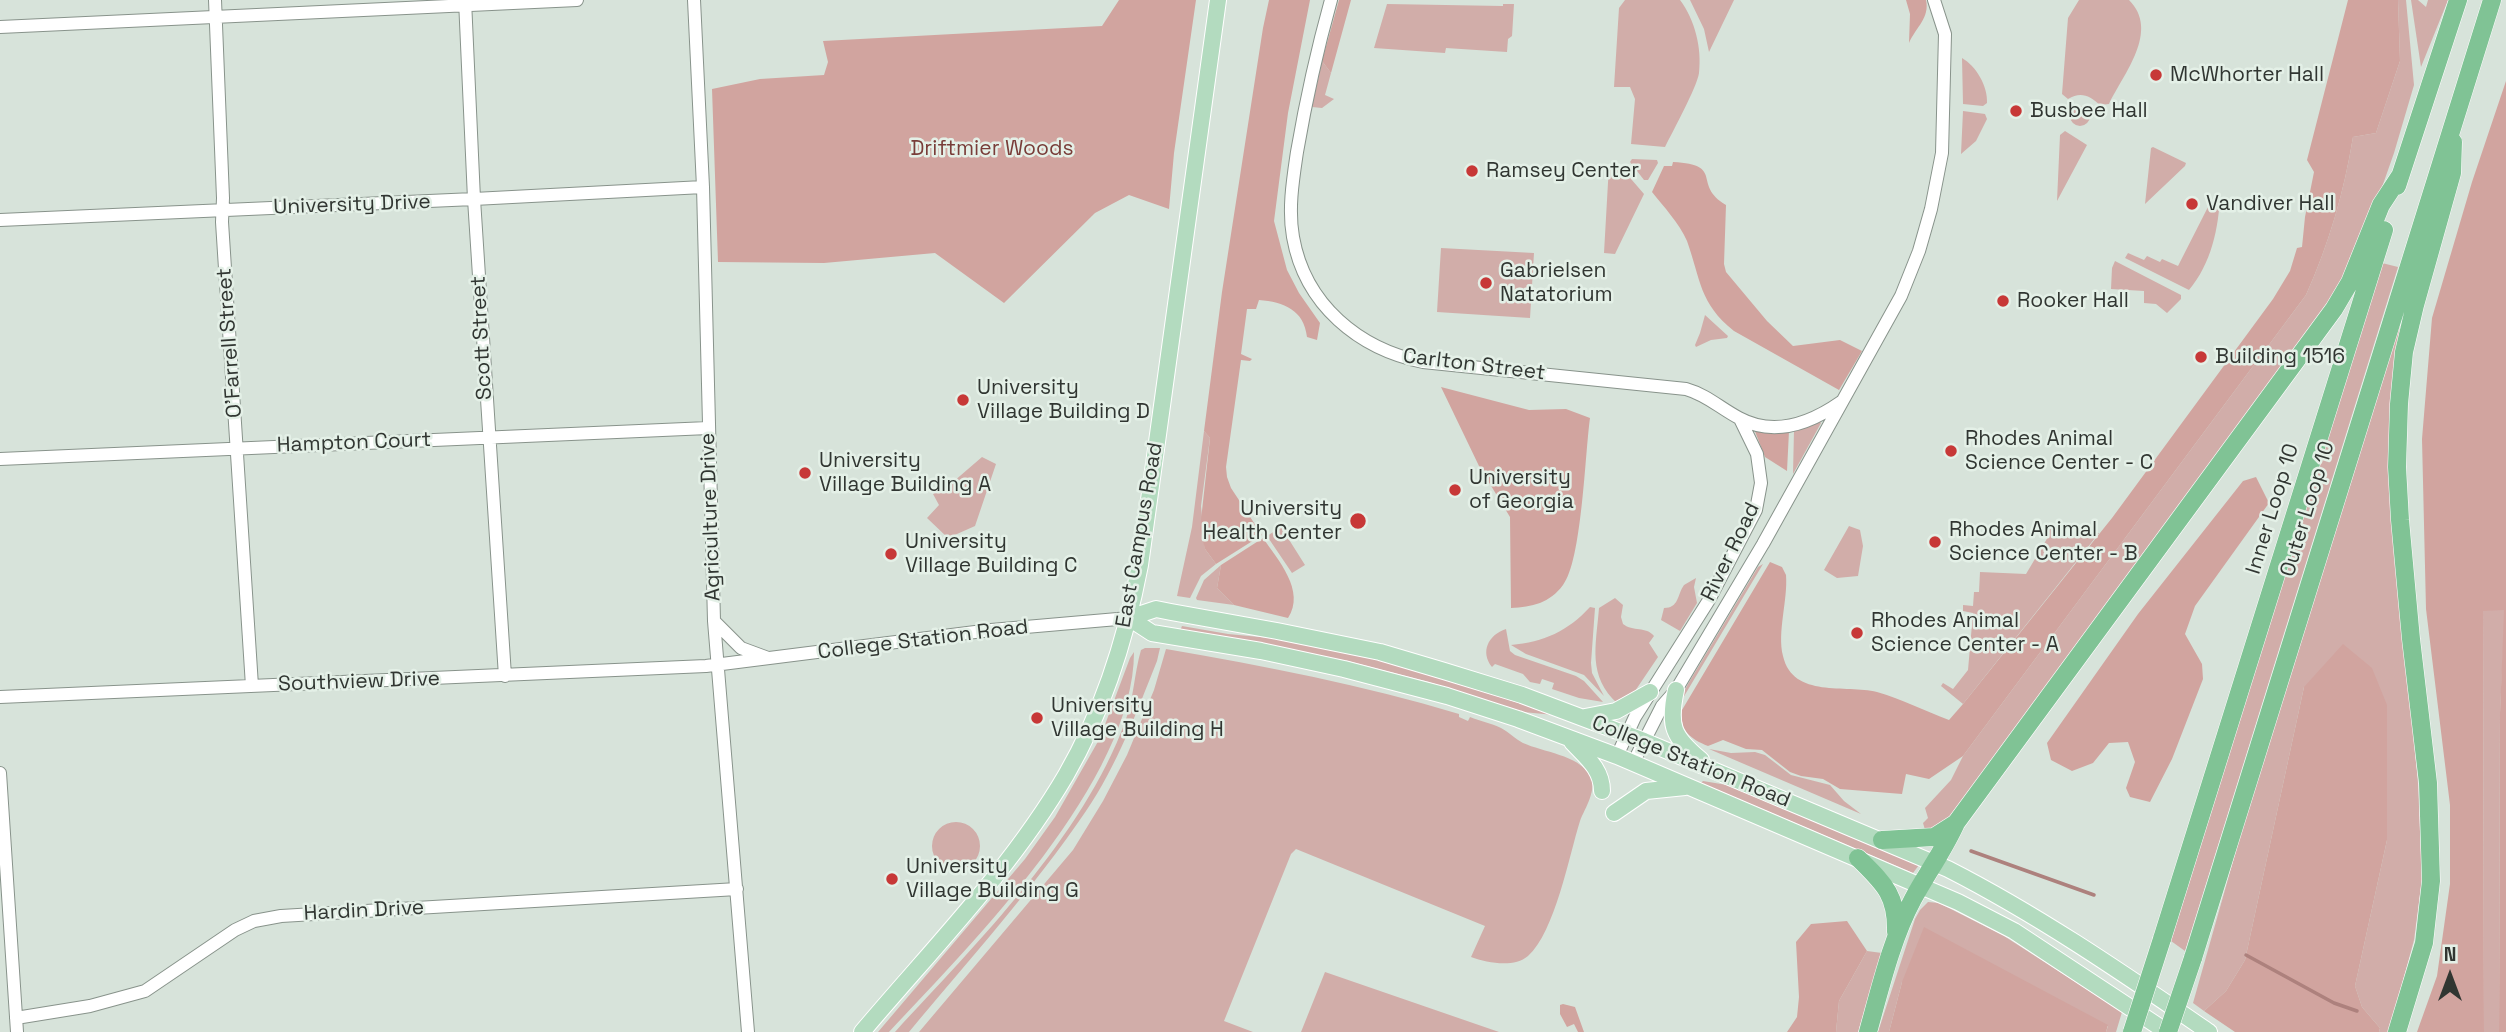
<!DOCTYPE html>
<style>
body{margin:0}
#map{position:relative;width:2506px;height:1032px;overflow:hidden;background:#d7e3da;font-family:"Space Grotesk",sans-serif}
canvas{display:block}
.north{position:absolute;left:2415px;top:941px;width:70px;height:70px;-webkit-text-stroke:5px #e4f0e7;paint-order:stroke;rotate:0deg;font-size:19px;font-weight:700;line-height:28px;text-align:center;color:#313632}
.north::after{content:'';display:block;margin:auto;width:24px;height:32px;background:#313632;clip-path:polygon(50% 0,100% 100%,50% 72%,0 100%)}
</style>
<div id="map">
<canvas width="2506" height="1032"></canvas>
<div class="north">N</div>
</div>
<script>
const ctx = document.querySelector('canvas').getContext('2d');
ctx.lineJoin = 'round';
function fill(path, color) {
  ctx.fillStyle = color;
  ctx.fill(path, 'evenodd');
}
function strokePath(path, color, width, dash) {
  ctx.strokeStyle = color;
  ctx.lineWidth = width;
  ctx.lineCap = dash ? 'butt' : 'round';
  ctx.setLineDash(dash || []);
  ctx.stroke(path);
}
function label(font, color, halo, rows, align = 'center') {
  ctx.font = font + ' "Space Grotesk",sans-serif';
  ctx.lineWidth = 5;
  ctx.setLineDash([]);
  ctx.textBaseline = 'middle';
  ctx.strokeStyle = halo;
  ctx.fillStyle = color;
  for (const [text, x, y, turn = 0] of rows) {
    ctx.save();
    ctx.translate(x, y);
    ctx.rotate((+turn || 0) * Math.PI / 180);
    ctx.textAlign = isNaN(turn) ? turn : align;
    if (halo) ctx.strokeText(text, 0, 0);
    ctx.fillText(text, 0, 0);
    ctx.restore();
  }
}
fill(new Path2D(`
 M1625 0H1680C1695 20 1702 48 1699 73 1697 87 1673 131 1665 147L1631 144 1635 99 1630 87H1614L1619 8Z
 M1690 0H1734L1709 52 1704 29Z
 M2079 0H2129C2160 31 2124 73 2109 104L2100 105C2090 96 2081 91 2068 99L2062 94 2068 18Z
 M2398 0H2406L2414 85 2394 153 2362 244 2317 325 1951 817 1926 833 1923 823 1928 818 1925 808 1951 780 1963 756 2306 295C2329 244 2344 192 2353 137L2376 133 2400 61Z
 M2411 0H2418L2426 7 2428 0H2448L2421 67Z
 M1387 4 1503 6V4H1514L1512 36 1508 39 1507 52 1446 48 1445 53 1374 48Z
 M1962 58C1976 66 1988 86 1987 103L1983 106 1963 104Z
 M1322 61 1331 73 1325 95 1334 99 1322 108 1312 107Z
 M2070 116a10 10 0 1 1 20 0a10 10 0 1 1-20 0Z
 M1963 111 1985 114 1987 119 1976 141 1961 154Z
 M2065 131 2087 145 2057 201 2060 135Z
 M2153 147 2186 163 2185 166 2145 204 2151 148Z
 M1632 159 1657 160 1658 163 1648 180H1644L1630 162Z
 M1609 165H1619L1644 194 1615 254 1604 253Z
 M2220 194C2219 228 2211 264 2189 290L2125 258 2128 253 2144 260 2147 256 2160 262 2162 259 2178 266 2209 205 2214 208Z
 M1441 248 1534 253 1530 318 1437 312Z
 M2115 261 2181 295V299L2167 313 2156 304 2144 303V291L2111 289 2112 268Z
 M2382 263 2398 267 2185 951 2171 941Z
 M2410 284 2399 351 2408 679 2418 783 2422 879 2414 940 2389 1032H2379L2380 1028 2362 1007 2355 986 2387 840 2304 687 2245 960 2226 991 2204 1011 2193 1003 2243 826Z
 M1705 315 1728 336 1727 338 1711 340 1696 347 1695 345 1700 333Z
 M1820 422 1821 423 1793 474 1794 430Z
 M1204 431 1210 438 1201 506 1205 549 1216 564 1201 576 1190 598 1177 596 1192 527Z
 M982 457 996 464 975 526 948 538 927 518 939 505 933 494 940 487 946 488Z
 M1849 526 1860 530 1863 546 1858 576 1837 578 1824 570Z
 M1281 527 1305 565 1292 573 1267 536Z
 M2049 529 2099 533 1963 704 1941 686 1943 683 1953 689 1968 670 1973 613 1963 611V605L1973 606 1974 592H1979L1980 572 2026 574 2048 537Z
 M1763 564 1680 703V699L1688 684 1758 567Z
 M1221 565 1217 588 1234 605 1197 600 1196 598 1204 580Z
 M1696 578 1694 587 1697 603 1680 631 1661 620 1664 608C1679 608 1677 595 1684 585Z
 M1615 598 1623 605 1621 617 1623 624C1633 632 1646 626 1654 636L1649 643 1658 657 1633 694 1618 704C1587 676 1596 646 1599 608Z
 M1590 607 1595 608 1591 663 1592 673 1604 696 1584 675 1526 654 1511 645C1544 642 1568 631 1590 607Z
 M2483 610H2505L2500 713 2499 1032H2484Z
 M1182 626 1228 634 1281 639 1369 658 1441 677 1554 715 1523 712 1429 682 1348 661 1180 631Z
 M1506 629 1510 651 1515 655 1576 676 1584 681 1603 702 1579 698 1552 689 1554 683 1542 679 1540 684 1530 682 1523 674 1495 664 1492 667C1480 652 1488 635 1506 629Z
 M1145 648H1160L1157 661C1137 711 1117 766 1086 811 1033 889 969 960 909 1032H895C977 943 1083 837 1125 722 1134 698 1134 674 1141 650Z
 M1166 649C1265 666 1363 685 1459 714V717L1468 721 1470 717C1480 721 1491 723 1501 728 1509 732 1515 739 1523 743 1543 752 1578 755 1590 775 1598 789 1585 808 1580 821 1569 856 1555 932 1528 956 1514 968 1488 963 1471 957L1485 926 1296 849 1291 854 1224 1021 1253 1032H919L1073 850 1103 801 1127 755 1154 690Z
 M1134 652C1134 780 973 943 889 1032H878L1025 859 1055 817 1100 738 1130 658Z
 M1709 749 1731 753 1755 752 1765 755 1791 775 1830 785 1844 801 1861 814Z
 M1703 781 1733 786 1919 865 1913 873 1701 783Z
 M932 846a24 24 0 1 1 48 0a24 24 0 1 1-48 0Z
 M1928 902 1939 903 2004 936 2122 1012 2116 1032H2106L2108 1026 1902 982 1889 1032H1878L1915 919 1920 910Z
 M1867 951 1882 953 1858 1032H1836L1839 1001Z
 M1325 972 1499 1032H1301Z`), '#d1ada9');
fill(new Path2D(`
 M1119 0H1196L1174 153 1169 209 1129 195 1095 213 1004 303 935 253 824 263 718 262 712 89 760 79 824 75 828 62 823 41 1102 26Z
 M1269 0H1310L1288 113 1274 221 1287 270 1299 293 1320 323 1317 340 1307 337C1304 310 1284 302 1259 300L1256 309H1247L1241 354 1252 359 1250 361 1241 360 1226 467 1227 477 1231 488 1262 535 1216 564 1205 549 1200 529 1210 438 1204 431 1222 292 1263 28Z
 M1339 0H1351L1331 73 1322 61Z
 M1906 0H1926C1930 18 1916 27 1909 43L1910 14Z
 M2348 0H2398L2400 61 2376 133 2353 137C2344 192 2329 244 2306 295L1963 756 1929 779 1906 774 1902 794 1840 789 1823 779 1801 776 1790 772 1762 750 1746 749 1723 740 1708 746C1691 739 1679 731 1682 710L1770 562 1782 567 1786 575C1788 600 1777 632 1783 656 1793 699 1846 684 1877 692 1901 699 1925 711 1949 720L1963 704 2112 518 2273 299 2290 271 2297 248 2302 247 2305 217 2314 172 2307 160Z
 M2506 81V1032H2499L2500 713 2504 610 2483 611 2484 1032H2417L2437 976 2450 884V805L2426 609 2422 439 2432 318 2472 182Z
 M1673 162C1726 165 1691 184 1726 205L1724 264 1726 272 1767 321 1793 346 1840 340 1862 351 1839 390 1734 331C1699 303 1701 280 1687 241 1679 223 1664 207 1652 192L1664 166H1672Z
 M1441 387 1529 410 1566 409 1590 418C1585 453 1582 561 1563 585 1550 603 1532 607 1511 608L1510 517 1479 466Z
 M1754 429 1789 431 1787 471 1765 457Z
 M2256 477 2269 503 2195 606 2185 634 2202 664 2203 679 2172 759 2150 802 2130 797 2126 788 2135 762 2128 742 2109 743 2093 763 2072 771 2051 760 2047 743 2138 614 2243 481Z
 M1263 538C1278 560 1306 591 1288 618L1234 605 1217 588 1221 565Z
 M2343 644 2372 668 2387 705V840L2355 986 2362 1007 2380 1028 2379 1032H2235L2204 1011 2226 991 2245 960 2304 687Z
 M1847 921 1867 951 1839 1001 1836 1032H1787L1797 1017 1799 997 1796 942 1811 924Z
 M1924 927 2108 1025 2106 1032H1889L1902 982Z
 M1563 1004 1575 1007 1584 1032H1578L1574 1024 1567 1027 1560 1014V1005Z`), '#d1a49f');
strokePath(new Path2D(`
 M1971 851 2094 895
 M2246 955 2334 1003 2357 1011`), '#ad817d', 3.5);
const minor = new Path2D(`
 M215 0 223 198 222 222 252 686
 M465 0 474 199 505 676
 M694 0 703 187 714 621 748 1032
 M1331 0C1317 50 1306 100 1297 152 1293 179 1288 209 1293 237 1305 305 1359 349 1423 362L1686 389C1707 395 1720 408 1739 418 1774 437 1811 423 1841 402
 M0 27 577 0
 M0 220 474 199 703 187
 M0 459 708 428
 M714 621 741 648 768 658
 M0 697 706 666 991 630 1129 618
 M1617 756 1635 717 1709 600 1756 510 1761 483 1757 454 1740 419
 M1633 763 1662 706 1676 690 1763 544 1901 296 1919 251 1931 209 1942 153 1945 34 1934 0
 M0 773 17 1032
 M16 1018 90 1006 145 991 235 930 254 921 281 916 737 889`);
const major = new Path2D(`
 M1129 618 1156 609 1171 612 1277 631 1380 652 1444 671 1522 695 1644 741 1948 869C2040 916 2124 974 2209 1032
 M1129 618 1152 633 1261 651 1344 669 1447 696 1518 719 1617 756 1958 902 2014 931 2167 1032
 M1676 690C1668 726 1673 737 1701 760
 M1585 717 1616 711 1650 692
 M1572 742C1586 757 1602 769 1602 791
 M1614 813 1646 791 1685 787
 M862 1032C932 949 1011 869 1066 775 1103 711 1126 638 1140 565L1218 0`);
const highway = new Path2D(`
 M2397 186 2458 0
 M1882 840 1934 837 1956 823
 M1858 858C1883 883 1897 894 1896 932
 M2162 939 2384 230
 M2193 958 2492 0
 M1868 1032C1880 989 1892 938 1913 899 1927 873 1944 850 1956 823L2334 309 2350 282 2381 205 2400 176
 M2397 1032 2424 943 2431 881 2428 783 2411 639 2400 520 2397 467 2399 404 2404 352 2415 305 2452 173 2453 142`);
strokePath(minor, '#88938b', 14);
strokePath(major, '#fff', 18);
strokePath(highway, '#fff', 19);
strokePath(minor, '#fff', 12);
strokePath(major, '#b3dbbf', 16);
strokePath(highway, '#80c395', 18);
const highwayBridge = new Path2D(`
 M2132 1032 2162 939
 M2168 1032 2193 958`);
strokePath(highwayBridge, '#fff', 19, []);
strokePath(highwayBridge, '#80c395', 18);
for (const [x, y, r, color] of [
 [2156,75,7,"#c73837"],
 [2016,111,7,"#c73837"],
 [1472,171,7,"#c73837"],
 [2192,204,7,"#c73837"],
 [1486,283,7,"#c73837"],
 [2003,301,7,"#c73837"],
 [2201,357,7,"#c73837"],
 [963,400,7,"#c73837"],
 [1951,451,7,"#c73837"],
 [805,473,7,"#c73837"],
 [1455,490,7,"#c73837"],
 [1358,521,9,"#c73837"],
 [1935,542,7,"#c73837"],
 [891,554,7,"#c73837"],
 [1857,633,7,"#c73837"],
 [1037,718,7,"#c73837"],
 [892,879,7,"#c73837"]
]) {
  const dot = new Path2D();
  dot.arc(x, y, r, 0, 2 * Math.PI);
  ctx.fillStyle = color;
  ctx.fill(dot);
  strokePath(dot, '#e4f0e7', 2.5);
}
label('21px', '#313632', '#e4f0e7', [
 ["McWhorter Hall",2170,75],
 ["Busbee Hall",2030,111],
 ["Ramsey Center",1486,171],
 ["Vandiver Hall",2206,204],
 ["Gabrielsen",1500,271],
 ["Natatorium",1500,295],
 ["Rooker Hall",2017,301],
 ["Building 1516",2215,357],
 ["University",977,388],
 ["Village Building D",977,412],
 ["Rhodes Animal",1965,439],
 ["Science Center - C",1965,463],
 ["University",819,461],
 ["Village Building A",819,485],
 ["University",1469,478],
 ["of Georgia",1469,502],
 ["University",1342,509,"right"],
 ["Health Center",1342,533,"right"],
 ["Rhodes Animal",1949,530],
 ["Science Center - B",1949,554],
 ["University",905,542],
 ["Village Building C",905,566],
 ["Rhodes Animal",1871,621],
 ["Science Center - A",1871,645],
 ["University",1051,706],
 ["Village Building H",1051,730],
 ["University",906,867],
 ["Village Building G",906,891]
], 'left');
label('21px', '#793d39', '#e4f0e7', [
 ["Driftmier Woods",992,149]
]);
label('21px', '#313632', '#e4f0e7', [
 ["University Drive",352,205,-2],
 ["Scott Street",482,338,-93],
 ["O'Farrell Street",230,343,-94],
 ["Carlton Street",1474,365,7],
 ["Hampton Court",354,443,-2],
 ["Inner Loop 10",2273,509,-73],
 ["Outer Loop 10",2308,509,-73],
 ["Agriculture Drive",711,517,-92],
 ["East Campus Road",1140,535,-80],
 ["River Road",1731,552,-64],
 ["College Station Road",923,640,-7],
 ["Southview Drive",359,682,-2],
 ["College Station Road",1691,762,22],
 ["Hardin Drive",364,911,-3]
]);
</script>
